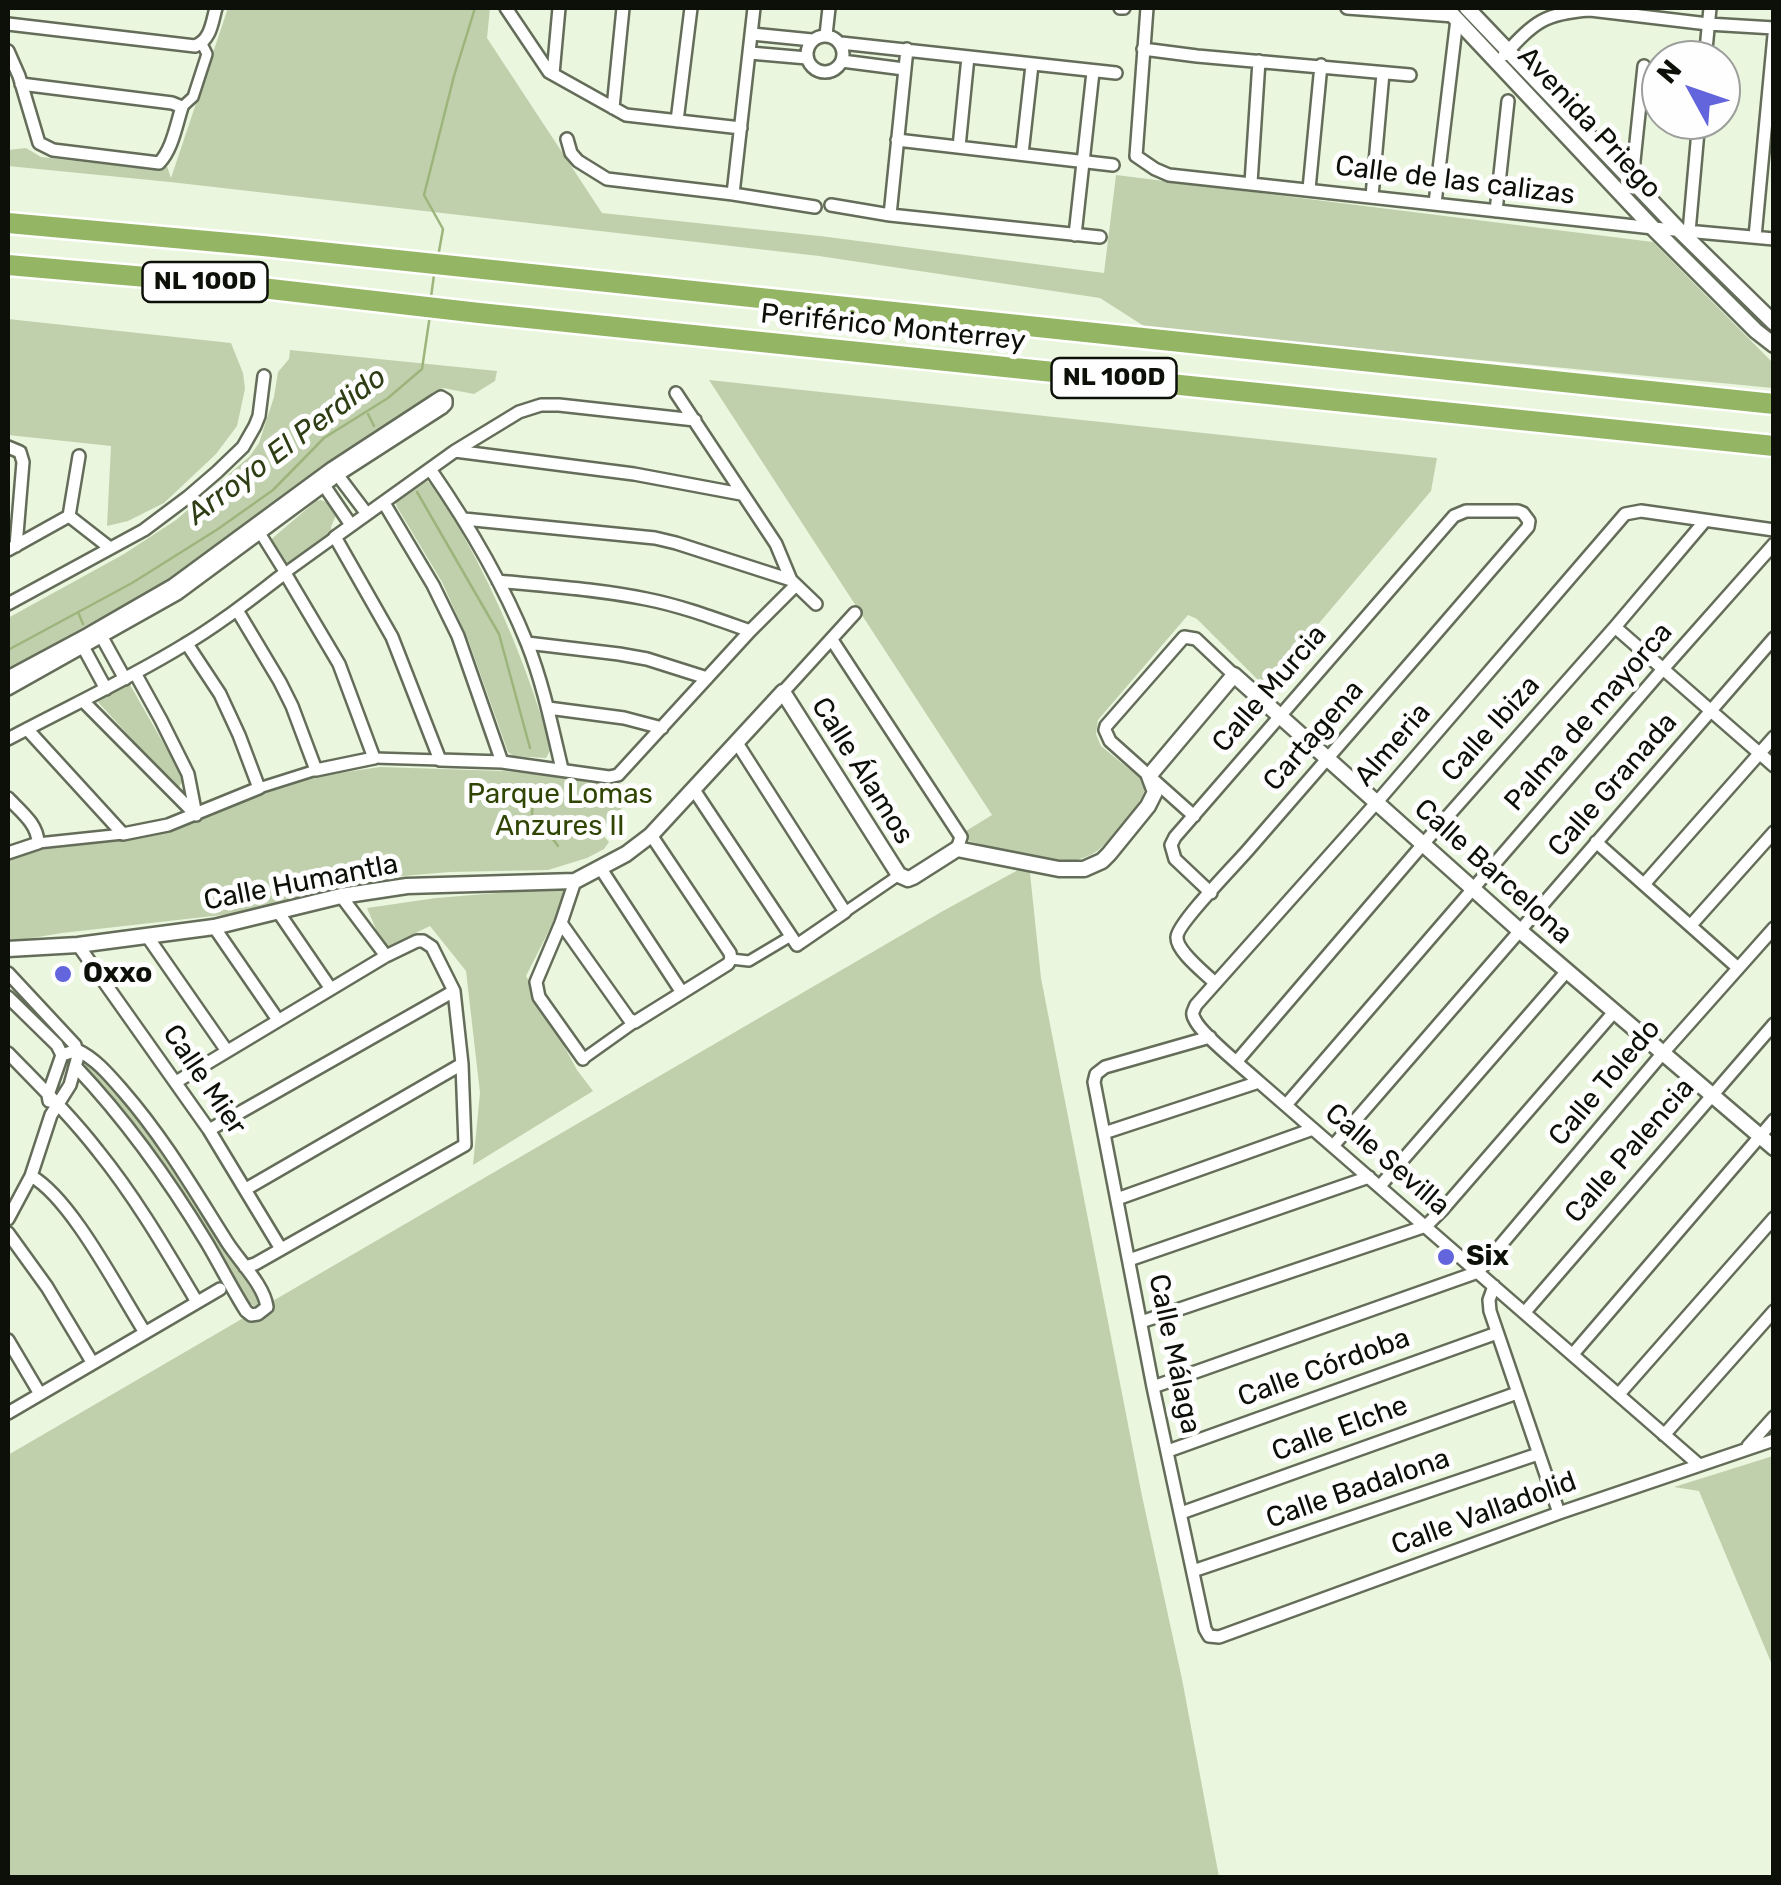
<!DOCTYPE html>
<meta charset="utf-8">
<style>
body{margin:0}
#map{position:relative;width:1781px;height:1885px;overflow:hidden;background:#ebf6de;font-family:Rubik,sans-serif}
canvas{display:block}
.frame{position:absolute;inset:0;border:10px solid #0c1008;pointer-events:none}
.north{position:absolute;left:1641px;top:40px;width:100px;height:100px;box-sizing:border-box;background:#fefefe;border:2px solid #9d9f9c;border-radius:50%;rotate:310deg;font-size:28px;font-weight:700;line-height:40px;text-align:center;color:#0c1008}
.north::after{content:'';display:block;margin:auto;width:35px;height:45px;background:#6365dd;clip-path:polygon(50% 0,100% 100%,50% 72%,0 100%)}
</style>
<div id="map">
<canvas width="1781" height="1885"></canvas>
<div class="frame"></div>
<div class="north">N</div>
</div>
<script>
const ctx = document.querySelector('canvas').getContext('2d');
ctx.lineJoin = 'round';
function fill(path, color) {
  ctx.fillStyle = color;
  ctx.fill(path, 'evenodd');
}
function strokePath(path, color, width, dash) {
  ctx.strokeStyle = color;
  ctx.lineWidth = width;
  ctx.lineCap = dash ? 'butt' : 'round';
  ctx.setLineDash(dash || []);
  ctx.stroke(path);
}
function label(font, color, halo, rows, align = 'center') {
  ctx.font = font + ' Rubik,sans-serif';
  ctx.lineWidth = 10;
  ctx.setLineDash([]);
  ctx.textBaseline = 'middle';
  ctx.strokeStyle = halo;
  ctx.fillStyle = color;
  for (const [text, x, y, turn = 0] of rows) {
    ctx.save();
    ctx.translate(x, y);
    ctx.rotate((+turn || 0) * Math.PI / 180);
    ctx.textAlign = isNaN(turn) ? turn : align;
    if (halo) ctx.strokeText(text, 0, 0);
    ctx.fillText(text, 0, 0);
    ctx.restore();
  }
}
fill(new Path2D(`
 M228 8H490L487 38 602 213 820 236 1104 273 1116 175 1653 242 1773 363V388L1147 328 1100 298 819 256 170 182 8 166V150L26 148 41 157 156 170 167 166 171 178Z
 M8 319 231 343 243 373 245 389 237 426 216 454 164 503 128 521 107 526 111 446 8 435Z
 M290 350 497 371 495 381 474 394 443 388 316 472 172 578 8 669V618L124 554 176 520 250 456 259 443 274 397 278 372 289 359Z
 M709 380 1437 458 1431 491 1265 687 1197 619 1188 615 1098 720 1096 734 1101 746 1146 783C1144 800 1133 809 1123 822 1115 831 1107 844 1097 851 1061 876 1007 851 969 841L966 831 992 815Z
 M427 481C442 492 453 516 462 533 500 601 530 674 551 749L546 758 513 756 508 752 469 642 442 582 397 507 396 503 399 498Z
 M321 500 326 502 336 515 331 527 332 537 290 564H285L268 542 316 501Z
 M129 683 178 769 182 782 179 787H176L98 702 103 696Z
 M380 767 504 771 620 783 633 797 599 831 609 842 604 849 587 858 548 870 450 872 379 878 231 914 62 933 8 942V860L49 848 150 835 201 819 259 793 312 777Z
 M1029 864 1041 978 1142 1496 1182 1679 1219 1877H8V1455L943 911Z
 M571 887 526 976 577 1070 593 1091 473 1165 480 1093 466 971 430 926 384 948 367 908 436 898Z
 M87 1062 150 1132 255 1295 260 1305 256 1308 250 1303 143 1137 84 1068Z
 M1773 1456H1774L1773 1667 1699 1491 1674 1487Z`), '#c0d0ac');
strokePath(new Path2D(`
 M438 257 443 229 424 195 454 76 475 8
 M431 297 434 275
 M368 414 374 426
 M417 492 499 634 530 748
 M78 612 83 624
 M8 650 132 583 218 529 273 490 324 438 388 398 422 369 430 315
 M533 802C528 843 543 822 558 846`), '#9db57c', 2.5);
const pedestrian = new Path2D(`
 M182 107 193 97 207 54 202 44
 M260 533 285 573 335 537
 M374 758 440 760
 M259 788 316 770
 M38 843 123 834
 M845 912 899 875
 M731 959 749 961 791 936
 M583 1059 635 1022`);
const minor = new Path2D(`
 M506 8 549 72 626 115 741 128
 M1120 8H1124
 M1147 8 1136 156 1155 169 1169 175 1653 228 1774 239
 M1347 8 1454 16
 M8 24 195 46C211 40 212 22 216 8
 M752 34 812 40
 M826 35 829 8
 M807 54a18 18 0 1 1 36 0a18 18 0 1 1-36 0Z
 M841 43 1116 73
 M1143 49 1197 56 1410 75
 M8 51 19 76 39 143 53 150 159 163C172 150 176 126 182 107L172 103 21 84
 M750 53 807 58
 M1504 55C1535 22 1544 13 1590 10L1708 24 1774 28
 M1705 60 1710 8
 M842 61 904 69
 M553 74 559 8
 M613 108 623 8
 M677 121 691 8
 M567 139 571 153 578 161 607 179 733 194 815 207
 M897 140 1113 165
 M959 147 968 57
 M1022 154 1032 65
 M1632 180 1644 66
 M1251 183 1259 61
 M1309 189 1321 65
 M733 194 754 8
 M1372 196 1383 73
 M1435 203 1457 19
 M831 205 890 215 1100 237
 M1496 211 1508 101
 M890 215 907 49
 M1689 232 1699 120
 M1075 235 1093 72
 M1755 237 1774 35
 M676 393 776 544 791 580 816 604
 M695 420 559 405H541L519 412 455 451 335 537 392 637 440 760 502 762 609 777 618 775 750 631 796 585
 M8 447 20 452 23 462 16 546
 M455 451 634 474 741 494
 M333 469 367 514
 M430 469C468 524 502 581 527 643 543 683 552 727 562 769
 M321 481 351 525
 M384 503 433 585 458 636 502 762
 M69 516 79 456
 M69 516 110 548
 M464 519 655 538 676 543 791 580
 M8 550 69 516
 M498 581C547 586 597 589 646 599 682 606 716 619 750 631
 M8 604 144 530 188 497 217 472 243 447 255 426 259 416 264 376
 M1615 627 1774 766
 M99 632 125 679
 M832 640 961 837 957 849
 M81 643 106 689
 M527 643 619 654 647 659 707 678
 M135 673 161 720 188 774 196 815
 M8 677 88 634 173 585 332 468 436 400 441 397 446 400V404L442 408 338 475 177 594 8 689
 M783 692 855 613
 M83 701 196 815
 M548 708 624 718 662 728
 M27 729 123 834 168 825 259 788 239 735 220 694 187 644
 M8 739C66 708 127 680 184 645 220 624 252 598 285 573L339 664 374 758 316 770 292 706 280 682 237 610
 M694 790 797 945 845 912 737 743
 M8 798C20 811 38 824 38 843L8 853
 M1194 816 1110 741 1105 730 1106 726 1184 637 1196 639 1234 675
 M1596 842 1738 968
 M601 869 681 991
 M575 881 561 923 536 982 539 997 583 1059
 M1645 883 1774 737
 M1211 893 1175 859 1171 845 1175 837 1454 516 1466 511H1518L1523 513 1529 521 1528 527C1435 635 1342 742 1248 850 1236 864 1177 924 1177 937 1176 951 1205 973 1215 983
 M341 896 386 956
 M279 913 331 989
 M561 923 629 1019 635 1022 728 964 731 959 730 953 651 835
 M1691 925 1774 832
 M214 927 278 1020
 M147 936 227 1051
 M78 945 209 1130 281 1249
 M8 973 75 1045 78 1056 70 1085 51 1115 31 1176 8 1219
 M8 997 57 1045 62 1055
 M1210 1037 1105 1067 1096 1074 1094 1082 1153 1387 1205 1629 1209 1636 1219 1637 1559 1513 1774 1440
 M8 1053C39 1085 71 1116 98 1151 136 1198 166 1250 197 1302
 M62 1055 77 1050C96 1059 109 1075 123 1091 164 1138 194 1190 227 1242 239 1261 264 1285 267 1307L258 1314 251 1315 246 1311C232 1289 220 1265 207 1243 169 1180 127 1121 76 1067
 M1237 1061 1424 843 1615 627 1704 522
 M176 1082 386 956 417 941H423L432 947 454 991 462 1064 465 1145 255 1264 245 1267
 M49 1101 48 1095 62 1055
 M1286 1105 1663 669 1774 544
 M209 1130 454 991
 M1104 1133 1259 1082
 M1333 1146 1774 638
 M31 1176C71 1198 118 1290 144 1331
 M1380 1186 1567 971
 M246 1189 462 1064
 M1117 1199 1313 1129
 M8 1233 47 1287 92 1362
 M1129 1260 1369 1177
 M1494 1286 1489 1300 1490 1311 1559 1513
 M1525 1312 1774 1024
 M1141 1322 1426 1226 1443 1209 1614 1012
 M8 1340 40 1394
 M1573 1354 1774 1120
 M1153 1387 1478 1272 1662 1054 1774 928
 M1619 1394 1774 1218
 M8 1413 220 1289
 M1664 1435 1774 1311
 M1748 1446 1774 1417
 M1168 1451 1497 1333
 M1698 1464 1259 1082C1245 1069 1202 1035 1195 1020 1191 1013 1193 1012 1196 1005L1377 802 1625 514 1641 511 1774 530
 M1181 1513 1517 1393
 M1193 1571 1538 1454`);
const tertiary = new Path2D(`
 M1446 8 1653 228 1756 331 1774 345
 M1467 8 1680 231 1774 323
 M8 949 78 945 214 927 341 896 407 886 575 881 626 854 651 835 783 692 899 875 908 879 913 877 957 849 1059 869H1084L1102 861 1109 854 1148 806 1155 792 1149 776 1234 675 1519 930 1774 1148`);
const motorway = new Path2D(`
 M8 223 263 246 1774 404
 M8 265 227 284 479 313 1774 446`);
strokePath(pedestrian, '#646d59', 14);
strokePath(minor, '#646d59', 16);
strokePath(tertiary, '#646d59', 19);
strokePath(motorway, '#fff', 25);
strokePath(pedestrian, '#fff', 9);
strokePath(minor, '#fff', 11);
strokePath(tertiary, '#fff', 14);
strokePath(motorway, '#94b563', 20);
for (const [x, y, r, color] of [
 [63,974,10,"#6365dd"],
 [1446,1257,10,"#6365dd"]
]) {
  const dot = new Path2D();
  dot.arc(x, y, r, 0, 2 * Math.PI);
  ctx.fillStyle = color;
  ctx.fill(dot);
  strokePath(dot, '#fefefe', 4);
}
for (const [x, y, w] of [
 [205,282,125],
 [1114,378,125]
]) {
  const box = new Path2D();
  box.roundRect(x - w / 2, y - 20, w, 40, 8);
  ctx.fillStyle = '#fefefe';
  ctx.fill(box);
  strokePath(box, '#0c1008', 2.5);
}
label('bold 25px', '#0c1008', null, [
 ["NL 100D",205,282],
 ["NL 100D",1114,378]
]);
label('28px', '#0c1008', '#fefefe', [
 ["Avenida Priego",1589,123,47],
 ["Calle de las calizas",1455,181,7],
 ["Periférico Monterrey",893,328,6],
 ["Calle Murcia",1270,689,-49],
 ["Palma de mayorca",1589,717,-49],
 ["Calle Ibiza",1491,729,-48],
 ["Cartagena",1314,736,-49],
 ["Almeria",1393,745,-49],
 ["Calle Álamos",862,771,58],
 ["Calle Granada",1613,785,-49],
 ["Calle Barcelona",1493,872,42],
 ["Calle Humantla",301,883,-11],
 ["Calle Mier",204,1080,56],
 ["Calle Toledo",1605,1083,-50],
 ["Calle Palencia",1630,1151,-49],
 ["Calle Sevilla",1387,1160,41],
 ["Calle Málaga",1174,1354,78],
 ["Calle Córdoba",1324,1368,-20],
 ["Calle Elche",1340,1429,-20],
 ["Calle Badalona",1358,1489,-19],
 ["Calle Valladolid",1484,1514,-20]
]);
label('28px', '#304503', '#fefefe', [
 ["Parque Lomas",560,795],
 ["Anzures II",560,827]
]);
label('bold 28px', '#0c1008', '#fefefe', [
 ["Oxxo",83,974],
 ["Six",1466,1257]
], 'left');
label('italic 30px', '#2e3d13', '#fefefe', [
 ["Arroyo El Perdido",287,446,-37]
]);
</script>
